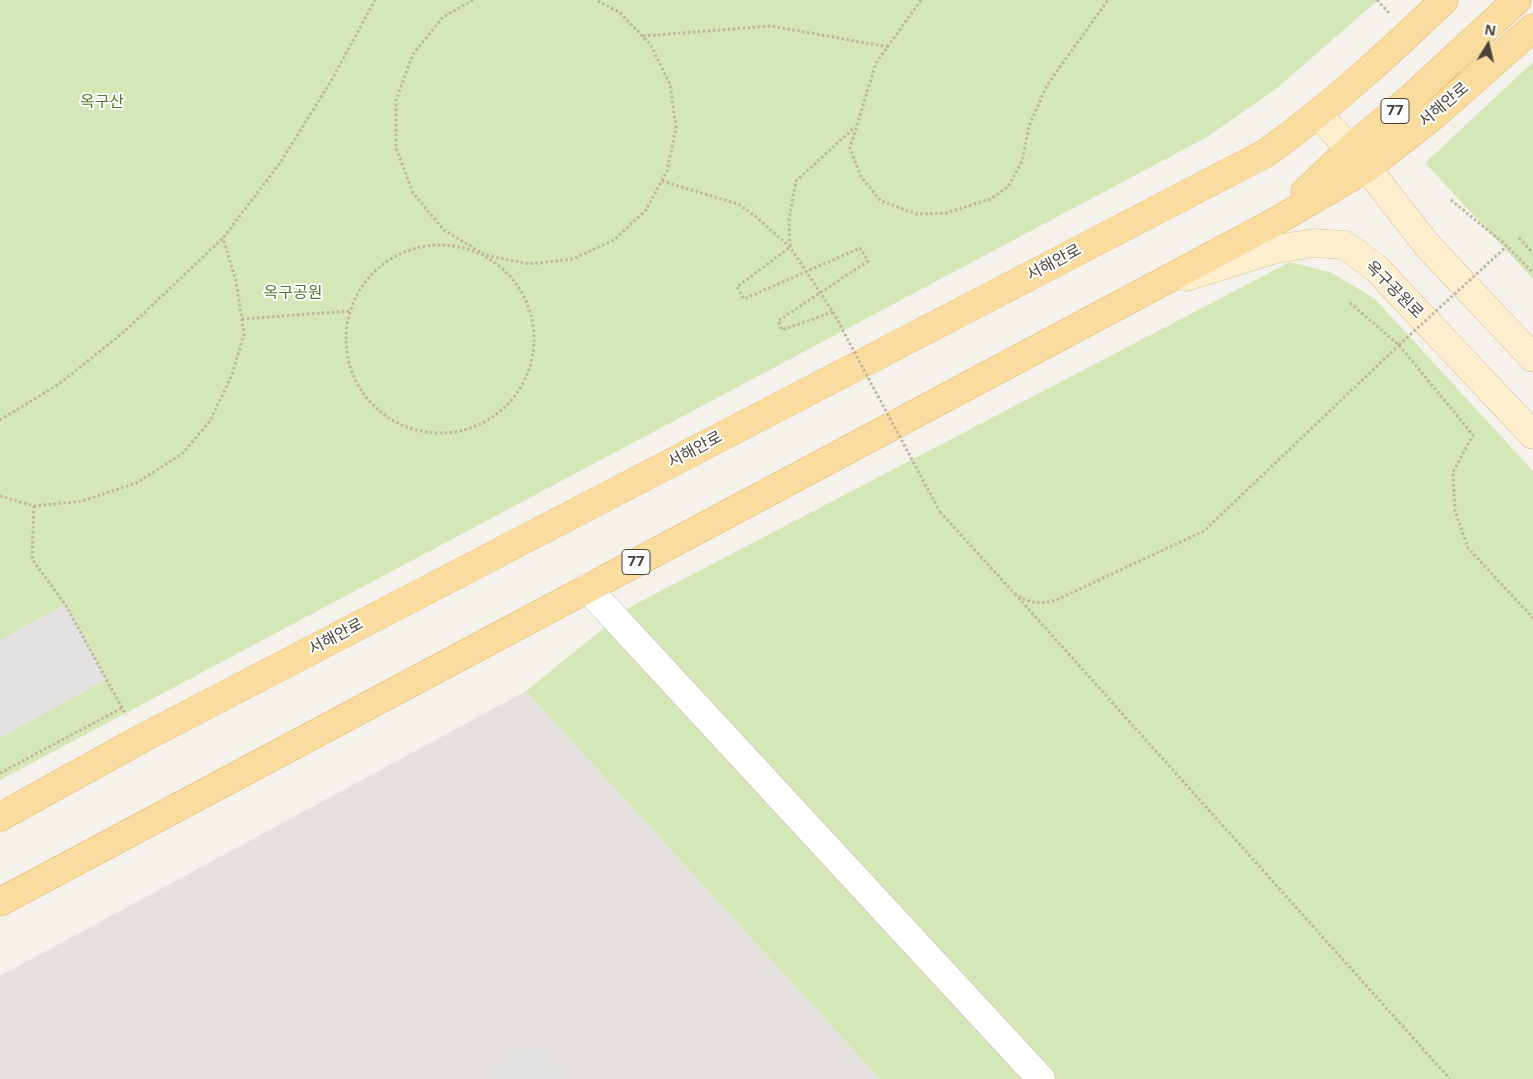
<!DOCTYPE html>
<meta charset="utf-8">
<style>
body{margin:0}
#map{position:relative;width:1533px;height:1079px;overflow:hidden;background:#f5f2ec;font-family:"Open Sans",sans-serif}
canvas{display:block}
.north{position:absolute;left:1463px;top:20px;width:50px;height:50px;-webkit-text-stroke:4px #fff;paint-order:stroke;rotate:9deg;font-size:14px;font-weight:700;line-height:20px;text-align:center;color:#494239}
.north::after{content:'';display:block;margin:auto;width:18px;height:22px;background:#494239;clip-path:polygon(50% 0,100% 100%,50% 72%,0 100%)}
</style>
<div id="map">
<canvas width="1533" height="1079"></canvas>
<div class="north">N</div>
</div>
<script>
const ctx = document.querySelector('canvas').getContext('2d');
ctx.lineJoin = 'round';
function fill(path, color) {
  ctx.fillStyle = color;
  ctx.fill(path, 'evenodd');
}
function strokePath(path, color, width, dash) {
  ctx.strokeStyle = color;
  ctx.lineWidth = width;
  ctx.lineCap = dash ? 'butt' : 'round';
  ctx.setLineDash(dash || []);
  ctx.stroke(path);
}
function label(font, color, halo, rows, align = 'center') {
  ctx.font = font + ' "Open Sans","Noto Sans KR",sans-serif';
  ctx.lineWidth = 4;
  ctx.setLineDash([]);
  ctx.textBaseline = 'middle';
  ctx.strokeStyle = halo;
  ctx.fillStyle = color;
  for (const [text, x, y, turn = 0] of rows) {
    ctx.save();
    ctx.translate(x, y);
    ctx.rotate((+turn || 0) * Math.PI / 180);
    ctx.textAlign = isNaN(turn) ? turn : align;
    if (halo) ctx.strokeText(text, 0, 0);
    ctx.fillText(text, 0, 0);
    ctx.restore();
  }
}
fill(new Path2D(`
 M526 691 880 1079H0V976Z`), '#e5e1dd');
fill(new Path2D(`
 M0 0H1378L1276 89 1207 137 0 780Z
 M1533 62V279L1425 163Z
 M1290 262 1332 273 1375 299 1533 471V1079H880L526 691 630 607Z`), '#d4e7b6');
fill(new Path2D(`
 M65 604 107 679 0 738V640Z
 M529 1037 569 1079H485Z`), '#e4e2e0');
const street = new Path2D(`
 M587 588 1041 1079`);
const secondary = new Path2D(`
 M1319 115 1367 168 1427 245 1533 358
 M1186 277 1276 249 1314 243 1345 245 1377 269 1533 435`);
const primary = new Path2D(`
 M1305 192 1350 149 1412 97 1517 0
 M0 817 141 739 1266 153C1330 107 1387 55 1444 0
 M0 902 1273 223 1367 168 1433 116 1533 28`);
strokePath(street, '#c1b9ae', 29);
strokePath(secondary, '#d3c29d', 29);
strokePath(primary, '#e0b96f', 29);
strokePath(new Path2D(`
 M473 0 443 17 413 54 396 100V148L413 193 444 230 485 255 529 264 573 259 614 240 646 210 667 171 676 128 670 84 650 44 619 12 596 0
 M921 0 876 63 850 148 861 177 881 201 917 214 947 213 990 199 1008 187 1022 161 1029 126 1047 85 1108 0
 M1377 0 1389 13
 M643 36 771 26 889 47
 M662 181 738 204 755 216 790 247 833 312 782 330 778 321 868 261 860 248 744 299 737 287 790 247
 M1451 200 1507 246 1533 273
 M1519 238 1533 253
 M346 339a94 94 0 1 1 188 0a94 94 0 1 1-188 0Z
 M790 246 789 220 796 181 855 127
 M1350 303 1399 345 1473 435 1453 472 1455 511 1468 548 1533 618
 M242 319 349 311
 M0 420 59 384 125 331 223 238 280 163 330 83 375 0
 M0 496 34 506 82 501 136 483 182 454 210 421 232 375 244 334 236 281 223 238
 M34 506 32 559 65 604 126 715
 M940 512 1015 594C1030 603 1039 605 1056 600L1204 531 1399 345
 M1015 594 1450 1079
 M0 773 122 708`), '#c2b4a0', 3, [2.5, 2.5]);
strokePath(street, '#fff', 28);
strokePath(secondary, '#fdefce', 28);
strokePath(primary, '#fadc9f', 28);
strokePath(new Path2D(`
 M833 312 940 512
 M1399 345 1507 246`), '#c2b4a0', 3, [2.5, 2.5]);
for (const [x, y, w] of [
 [1395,111,28],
 [636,562,28]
]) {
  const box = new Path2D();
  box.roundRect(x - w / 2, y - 12.5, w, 25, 4);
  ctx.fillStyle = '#fff';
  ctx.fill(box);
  strokePath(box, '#494239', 1);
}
label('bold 15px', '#494239', null, [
 ["77",1395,111],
 ["77",636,562]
]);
label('16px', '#4e7a2e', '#fff', [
 ["옥구산",102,102],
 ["옥구공원",293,293]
]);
label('16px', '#494239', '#fff', [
 ["서해안로",1444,105,-40],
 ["서해안로",1054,263,-28],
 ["옥구공원로",1394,290,45],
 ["서해안로",695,450,-28],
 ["서해안로",336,637,-28]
]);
</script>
